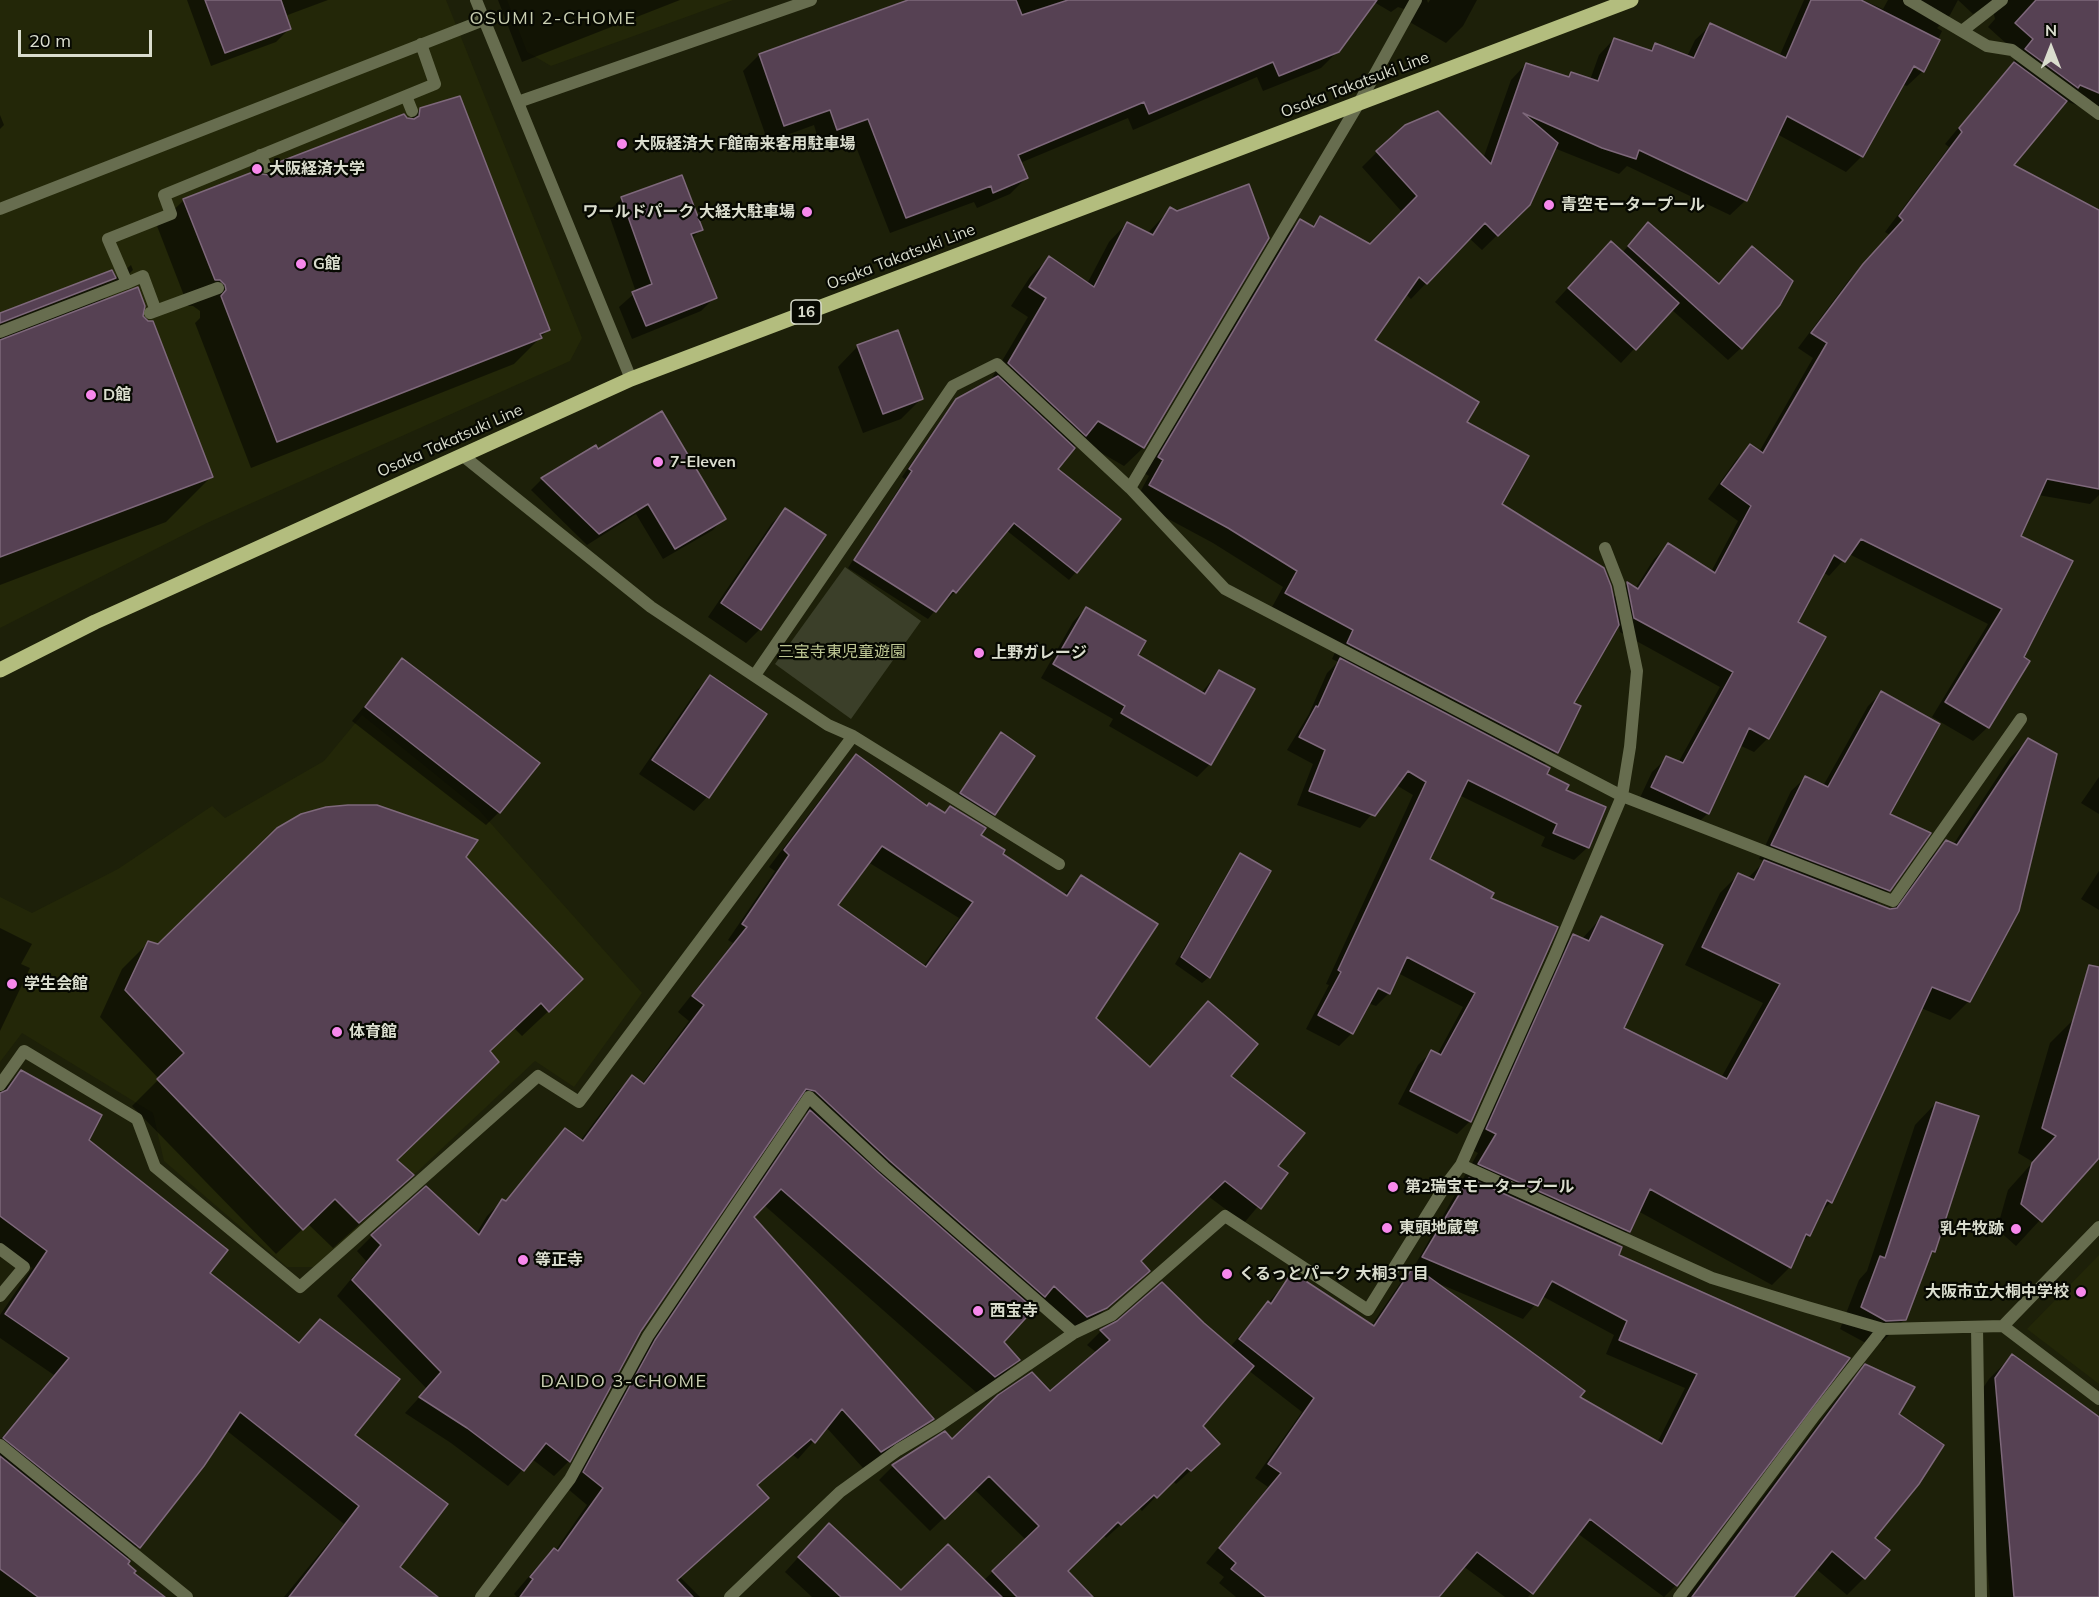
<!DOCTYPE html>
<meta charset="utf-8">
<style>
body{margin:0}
#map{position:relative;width:2099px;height:1597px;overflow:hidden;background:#1d2009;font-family:Mulish,sans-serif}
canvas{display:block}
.north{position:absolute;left:2021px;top:18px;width:60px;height:60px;-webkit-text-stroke:4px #070902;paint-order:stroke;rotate:0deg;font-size:16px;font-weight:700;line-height:24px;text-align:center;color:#daddce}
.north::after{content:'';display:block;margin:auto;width:21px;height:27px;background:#daddce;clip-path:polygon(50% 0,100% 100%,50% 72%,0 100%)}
.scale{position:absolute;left:18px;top:30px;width:134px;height:27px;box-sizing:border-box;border:3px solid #daddce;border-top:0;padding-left:8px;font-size:18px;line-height:21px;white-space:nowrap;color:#daddce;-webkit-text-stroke:4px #070902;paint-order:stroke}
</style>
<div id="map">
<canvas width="2099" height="1597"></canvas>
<div class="north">N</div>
<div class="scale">20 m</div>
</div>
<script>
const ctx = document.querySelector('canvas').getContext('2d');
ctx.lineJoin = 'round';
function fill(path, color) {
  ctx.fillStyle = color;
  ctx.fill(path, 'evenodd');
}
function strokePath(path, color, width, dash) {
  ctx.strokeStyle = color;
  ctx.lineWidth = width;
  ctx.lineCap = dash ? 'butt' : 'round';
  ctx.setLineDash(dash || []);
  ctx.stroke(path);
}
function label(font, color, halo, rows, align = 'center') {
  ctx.font = font + ' Mulish,"Noto Sans JP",sans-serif';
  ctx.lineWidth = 4.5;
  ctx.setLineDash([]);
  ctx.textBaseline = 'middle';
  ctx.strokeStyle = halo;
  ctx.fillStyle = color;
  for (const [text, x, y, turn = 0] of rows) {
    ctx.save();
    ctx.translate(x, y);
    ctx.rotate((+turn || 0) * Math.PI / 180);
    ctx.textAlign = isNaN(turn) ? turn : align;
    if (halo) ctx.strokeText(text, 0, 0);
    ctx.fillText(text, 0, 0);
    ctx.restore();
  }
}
fill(new Path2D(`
 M0 0H446L582 338 570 361 207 523 0 628Z
 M507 0H733L551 66 527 52Z
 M362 715 478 809 642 993 574 1087 535 1061 316 1267H287L164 1161 153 1113 22 1033 0 1062V897L32 913 118 869 212 806 225 818 324 761Z
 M2099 1255V1384L2027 1329Z`), '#232708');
fill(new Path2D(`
 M845 567 921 621 851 719 775 664Z`), '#3b3f29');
fill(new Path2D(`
 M187 0H328L285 16 290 28 276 42 211 66Z
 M498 0H680L522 62Z
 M915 0H1427L1428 3 1430 0H1477L1463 26 1446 43 1408 21 1404 9 1398 7 1391 12 1374 2 1338 51 1321 68 1263 91 1257 77 1133 130 1128 118 1020 163 1026 178 1010 194 977 208 974 202 890 233 851 134 820 145 814 125 768 142 743 71 759 55Z
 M1804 0H1863L1883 9 1888 0H2099V107L2094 112 2066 101 2012 165 2099 212V495L2090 504 2038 495 2019 537 1988 727 1973 741 1932 717 1988 624 1849 554 1829 576 1823 572 1796 623 1768 738 1754 752 1739 745 1708 813 1693 828 1638 802 1652 772 1667 758 1678 763 1720 687 1620 632 1618 623 1572 703 1579 707 1556 752 1543 766 1545 775 1564 791 1588 847 1574 860 1541 846 1545 837 1459 795 1428 860 1489 899 1470 1121 1457 1134 1398 1104 1418 1065 1431 1052 1437 1055 1463 1007 1398 973 1389 993 1376 1006 1368 1003 1352 1033 1339 1046 1306 1029 1329 985 1326 984 1413 795 1396 785 1360 828 1297 805 1313 764 1287 750 1309 714 1327 673 1338 662 1332 659 1338 646 1271 609 1283 587 1213 543 1135 501 1149 476 1144 473 1285 236 1300 220 1312 227 1321 218 1370 246 1402 212 1362 167 1377 152 1483 159 1511 80 1526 64 1567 78 1572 73 1590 80 1599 55 1614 39 1649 51 1655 45 1687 57 1695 40 1711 25 1779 57ZM1958 0 1973 14 1984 7 1993 10 1995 19 1988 27 2019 55 1945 144 1949 147 1885 232 1890 235 1849 280 1798 348 1813 358 1759 452 1751 446 1736 460 1708 499 1738 521 1711 572 1668 545 1654 559 1635 589 1627 584 1612 599 1500 505 1465 422 1373 341 1406 294 1411 299 1469 238 1482 250 1529 204 1554 148 1619 174 1627 166 1730 215 1746 200 1777 134 1846 172 1862 156 1902 84 1907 86 1923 71 1942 31 1937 28 1950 15ZM1908 62 1919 67V71L1906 64Z
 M420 109 548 330 514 364 251 468 195 323 200 318V311L193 306H188L157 226 184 200 264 176 274 165 410 120Z
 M0 115 4 125 0 129Z
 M622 198 701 229 691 239 715 297 701 311 632 339 619 307 636 292 608 212Z
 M1170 209 1268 237 1143 448 1124 466 1079 440 1056 470 1119 520 1076 572 1069 580 1006 530 955 592 948 599 946 597 928 619 848 568 905 479 902 477 949 408 957 400 989 383 1028 317 1011 306 1030 277 1049 258 1087 284 1109 242 1127 223 1148 233Z
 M1636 237 1741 348 1728 360 1671 309 1621 363 1555 302 1597 256 1622 253Z
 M131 265 133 270 99 304 141 317 212 476 166 522 0 585V315L112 272 115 279Z
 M858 346 921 399 901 419 863 433 838 367Z
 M595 448 724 518 713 530 663 559 636 514 587 545 531 490 542 479Z
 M786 509 760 629 746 643 708 617 772 523Z
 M1086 608 1136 655 1201 693 1219 672 1210 764 1197 777 1109 726 1113 719 1041 678 1073 622Z
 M403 660 499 812 486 825 352 721Z
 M711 677 765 714 707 797 694 811 639 774 697 690Z
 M1881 693 1889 890 1875 904 1892 910 1928 860 1946 842 1953 845 2010 758 2028 740 1969 1001 1950 1020 1921 1008 1831 1202 1818 1215 1809 1235 1799 1245 1790 1267 1772 1285 1638 1211 1628 1231 1614 1245 1617 1255 1848 1358 1676 1585 1664 1597 1577 1533 1528 1597H1505L1463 1566 1437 1597H1236L1219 1583 1224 1577 1206 1563 1268 1487 1255 1478 1302 1412 1248 1370 1201 1426 1204 1458 1176 1484 1172 1480 1142 1511 1139 1508 1106 1538 1103 1534 1066 1571 1077 1597H812L785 1572 815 1539 901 1592 983 1581 1026 1540 974 1489 930 1531 879 1480 893 1466 945 1433 952 1441 1050 1393 1097 1353 1087 1345 1101 1331 1230 1347 1293 1274 1371 1326 1401 1282 1411 1272 1456 1193 1465 1184 1461 1182 1478 1153 1469 1148 1555 954 1573 936 1581 940 1601 918 1622 1029 1721 1078 1763 1003 1685 965 1720 893 1739 874 1747 879 1765 861 1759 859 1791 791 1805 778 1823 786 1868 706ZM1435 1282 1523 1319 1542 1296 1614 1335 1606 1354 1685 1388 1657 1443 1578 1398Z
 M1001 734 994 814 987 820 954 800Z
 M856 756 926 808 979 836 1001 854 1064 895 1081 877 1094 1018 1149 1068 1208 1003 1229 1077 1276 1167 1285 1174 1244 1223 1208 1196 1139 1262 1148 1271 1090 1323 1071 1332 1039 1301 1002 1342 1018 1360 1002 1376 977 1393 764 1205 752 1217 932 1418 916 1435 863 1468 826 1427 798 1459 793 1455 756 1486 680 1577 700 1597H517L514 1594 537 1567 555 1551 587 1505 568 1489 639 1359 794 1128 808 1114 794 1105 640 1331 569 1461 554 1476 532 1459 508 1486 451 1443 405 1413 427 1389 337 1296 366 1261 357 1251 372 1236 476 1234 487 1216 503 1200 505 1202 565 1130 580 1141 617 1092 632 1077 642 1084 689 1021 678 1012 733 943 728 940 775 871 769 867 841 772ZM868 862 959 918 923 967 836 905Z
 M2099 777V814L2081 803Z
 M1240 855 1269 872 1209 977 1202 983 1175 964 1234 862Z
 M464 857 555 1005 522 1036 514 1028 488 1052 395 1161 411 1175 386 1201 333 1248 308 1224 276 1254 132 1106 159 1079 100 1017 122 969 148 943 159 946Z
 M2099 871V910L2081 899Z
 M0 928 32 944 21 964 30 968 0 1031Z
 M2074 1019 2099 1032V1156L2016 1246 1997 1229 2008 1190 2033 1162 2018 1153 2050 1043Z
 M21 1072 208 1273 298 1344 320 1321 353 1435 398 1568 436 1597H284L344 1524 226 1430 203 1465 126 1560 132 1574 162 1597H0V1440L54 1375 0 1338V1315L32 1268 0 1245V1093Z
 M1936 1103 1933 1251 1928 1256 1905 1319 1883 1341 1864 1342 1840 1329 1859 1280 1867 1271 1915 1125Z
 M2012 1356 2099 1419V1597H1990L1973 1403 1989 1379Z
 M1866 1366 1897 1415 1864 1578 1847 1595 1815 1568 1792 1597H1687L1848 1384Z`), '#0007');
const building = new Path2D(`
 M205 0H281L291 29 225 53Z
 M908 0H1016L1022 15 1068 0H1377L1339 52 1279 76 1273 62 1149 114 1144 102 1018 155 1028 178 993 193 991 186 906 218 868 119 837 130 830 110 784 126 759 54Z
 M1811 0H1861L1940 40 1924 72 1914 66 1863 157 1787 116 1747 201 1639 150 1636 159 1602 148 1523 113 1558 143 1530 205 1498 236 1485 223 1427 284 1419 277 1375 340 1479 402 1467 422 1529 456 1502 504 1604 568 1611 586 1619 625 1574 703 1581 706 1558 753 1347 643 1353 630 1285 593 1297 571 1228 528 1149 485 1163 460 1158 457 1300 219 1314 227 1320 216 1370 244 1417 196 1376 151 1405 125 1438 111 1491 164 1526 63 1569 77 1571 72 1598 81 1614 38 1652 51 1655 43 1694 58 1710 23 1786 58Z
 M2036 0H2099V93L2080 85 2078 88 2025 49 2033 39 2015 23Z
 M2014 62 2067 101 2014 165 2099 210V489L2047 479 2021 536 2073 561 2024 657 2030 661 1989 728 1945 702 2002 609 1861 539 1845 562 1834 555 1798 622 1826 637 1769 739 1749 728 1709 814 1651 787 1666 756 1683 763 1733 672 1634 618 1627 582 1638 589 1668 543 1715 573 1751 506 1721 484 1750 444 1763 453 1827 343 1811 333 1863 264 1903 220 1899 216 1962 132 1959 128Z
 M460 96 550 330 540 334 542 338 277 442 221 296 226 290 225 285 220 280H215L183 199 258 170 262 174 269 175 273 171 274 164 404 114 407 118 414 119 419 116 420 108Z
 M682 175 703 230 691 234 717 298 646 326 632 292 652 284 621 197Z
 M1249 184 1269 238 1144 448 1098 421 1086 436 1008 363 1046 298 1029 287 1049 256 1094 287 1127 222 1153 235 1170 207 1177 211Z
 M1648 222 1719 284 1752 246 1793 281 1780 305 1742 349 1628 246Z
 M1611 241 1679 303 1636 350 1568 288Z
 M112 270 116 278 0 323V313Z
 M138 287 145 306 143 316 148 321H153L213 477 0 557V340Z
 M898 330 923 399 883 414 857 345Z
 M998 376 1075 448 1058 469 1121 519 1077 573 1014 523 956 593 953 590 936 612 854 560 912 471 909 469 956 399Z
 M662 411 726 519 675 549 648 504 599 534 541 478 596 445 598 449Z
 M785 508 826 535 761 630 721 603Z
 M1086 607 1146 641 1138 655 1205 694 1219 670 1255 689 1211 765 1121 713 1125 706 1053 664Z
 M402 658 540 763 500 813 365 707Z
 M1340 658 1550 768 1547 774 1569 785 1566 790 1606 807 1589 848 1553 833 1557 824 1468 780 1430 859 1494 893 1491 898 1558 927 1471 1122 1410 1091 1431 1050 1441 1055 1475 993 1407 957 1390 994 1378 988 1353 1034 1318 1015 1341 972 1338 970 1426 782 1408 771 1375 816 1309 791 1325 750 1299 737 1316 706 1318 707Z
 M710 675 767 714 709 798 652 760Z
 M1881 691 1940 724 1890 814 1931 833 1890 891 1771 845 1805 776 1828 787Z
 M1001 732 1035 756 995 815 960 793Z
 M2028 738 2057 754 2019 911 1970 1002 1932 987 1832 1203 1827 1200 1810 1236 1806 1234 1791 1268 1650 1189 1630 1232 1478 1164 1496 1134 1486 1129 1573 934 1589 941 1601 916 1663 945 1624 1028 1727 1079 1780 984 1702 947 1738 873 1754 880 1764 860 1890 909 1897 908 1946 840 1957 845Z
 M856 754 927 806 929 803 945 813 950 806 986 828 981 835 1005 850 1003 854 1067 896 1081 875 1158 924 1096 1018 1150 1067 1208 1001 1258 1044 1231 1076 1305 1133 1278 1166 1288 1173 1261 1209 1225 1181 1141 1261 1150 1271 1107 1308 1087 1317 1054 1286 1045 1297 890 1161 815 1091 806 1089 641 1331 570 1462 546 1443 524 1471 467 1428 419 1397 441 1372 352 1280 381 1245 371 1235 426 1186 479 1235 502 1199 506 1201 565 1128 583 1141 632 1075 644 1084 704 1005 692 996 747 927 742 924 789 855 784 850ZM882 846 973 902 926 967 838 905Z
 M348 805H377L478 840 466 857 583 979 549 1012 541 1003 490 1051 499 1062 397 1160 414 1175 359 1223 335 1199 303 1230 157 1079 184 1053 125 990 148 941 158 944 277 828 301 814 326 807Z
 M1240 853 1271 871 1210 978 1181 957Z
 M2089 965 2099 967V1158L2042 1222 2021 1204 2032 1163 2056 1136 2042 1128Z
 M21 1070 102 1115 89 1140 228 1250 210 1273 299 1343 320 1319 400 1379 355 1435 448 1504 400 1567 438 1597H289L359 1506 240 1412 204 1466 140 1548 3 1438 69 1358 5 1314 47 1251 0 1216V1093L7 1090Z
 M1936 1102 1979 1116 1935 1252 1932 1251 1906 1320 1886 1321 1861 1307 1880 1256 1885 1258Z
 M810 1110 879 1173 1034 1309 1004 1342 1020 1360 995 1377 781 1189 754 1217 934 1419 881 1452 842 1409 815 1443 811 1439 757 1485 769 1498 677 1580 693 1597H520L533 1579 530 1577 554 1548 558 1551 603 1488 583 1472 655 1340Z
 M1469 1178 1622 1247 1619 1255 1850 1358 1677 1586 1590 1519 1533 1594 1477 1552 1439 1597H1266L1231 1569 1236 1563 1219 1548 1281 1473 1268 1464 1314 1398 1239 1339 1268 1301 1271 1304 1292 1272 1374 1326 1414 1266 1585 1391 1580 1397 1662 1444 1697 1374 1619 1340 1627 1321 1552 1281 1538 1306 1422 1257Z
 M1162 1282 1204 1323 1254 1366 1203 1426 1220 1444 1191 1471 1187 1468 1157 1498 1154 1495 1121 1525 1118 1522 1068 1571 1093 1597H1017L992 1571 1039 1526 989 1476 945 1519 892 1465 945 1431 952 1439 998 1395 1032 1372 1050 1391 1110 1340 1100 1330 1117 1321Z
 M2012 1354 2099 1417V1597H2014L1995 1378Z
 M1865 1364 1915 1387 1899 1414 1944 1445 1919 1484 1875 1538 1890 1550 1865 1579 1832 1551 1794 1597H1692Z
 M0 1456 130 1561 128 1564 136 1571 134 1573 165 1597H38L0 1569Z
 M829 1523 901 1590 948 1544 1002 1597H841L798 1557Z`);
fill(building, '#564153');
strokePath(building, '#7e687b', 1.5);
strokePath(new Path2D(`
 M476 0 631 379
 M1909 0 1987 46 2012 50 2099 114
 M1962 31 2002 0
 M406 96 412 111
 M518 102 811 0
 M260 155 266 167
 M0 209 484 20
 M127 283 143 276 156 311
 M150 313 218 288
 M0 332 127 283 108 239 171 214 164 195 435 84 421 44
 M462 455 651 607 828 725 853 736 1059 864
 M1130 488 1359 103 1416 0
 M755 675 953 386 997 364 1130 488 1225 589 1622 796 1893 901 2021 719
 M0 1085 24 1051 137 1119 155 1167 300 1287 538 1076 579 1102 853 736
 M1461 1165 1712 1278 1807 1307 1883 1329 2003 1326 2099 1399
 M0 1249 24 1267 0 1296
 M2003 1326 2099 1227
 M1977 1327 1981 1597
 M0 1445 187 1597
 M481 1597 570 1479 648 1336 809 1097 884 1167 1074 1333
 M730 1597 840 1492 898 1450 938 1426 1074 1333 1112 1315 1225 1216 1368 1310 1445 1186 1461 1165 1555 955 1622 796 1630 747 1637 671 1619 584 1605 548
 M1679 1597 1815 1415 1883 1329`), '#676d4f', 12);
strokePath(new Path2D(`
 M0 670 95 622 631 379 1631 0`), '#b3bd7e', 15);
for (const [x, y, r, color] of [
 [622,144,6,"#f788ec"],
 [257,169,6,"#f788ec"],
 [1549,205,6,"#f788ec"],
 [807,212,6,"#f788ec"],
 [301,264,6,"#f788ec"],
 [91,395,6,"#f788ec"],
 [658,462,6,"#f788ec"],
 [979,653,6,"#f788ec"],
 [12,984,6,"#f788ec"],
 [337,1032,6,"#f788ec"],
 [1393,1187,6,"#f788ec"],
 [1387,1228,6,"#f788ec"],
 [2016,1229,6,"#f788ec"],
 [523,1260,6,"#f788ec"],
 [1227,1274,6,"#f788ec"],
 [2081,1292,6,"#f788ec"],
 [978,1311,6,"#f788ec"]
]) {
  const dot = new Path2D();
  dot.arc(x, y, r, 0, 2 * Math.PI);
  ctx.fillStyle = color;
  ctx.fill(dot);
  strokePath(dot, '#070902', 2);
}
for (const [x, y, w] of [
 [806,312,30]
]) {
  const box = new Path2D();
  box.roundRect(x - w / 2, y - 12, w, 24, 4.5);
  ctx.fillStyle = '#070902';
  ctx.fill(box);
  strokePath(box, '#daddce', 1.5);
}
label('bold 15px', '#daddce', null, [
 ["16",806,312]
]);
label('16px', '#daddce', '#070902', [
 ["Osaka Takatsuki Line",1355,85,-21],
 ["Osaka Takatsuki Line",901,257,-21],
 ["Osaka Takatsuki Line",450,441,-24]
]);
label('bold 16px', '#daddce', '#070902', [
 ["大阪経済大 F館南来客用駐車場",634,144],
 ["大阪経済大学",269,169],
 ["青空モータープール",1561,205],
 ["ワールドパーク 大経大駐車場",795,212,"right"],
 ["G館",313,264],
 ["D館",103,395],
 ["7-Eleven",670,462],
 ["上野ガレージ",991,653],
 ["学生会館",24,984],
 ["体育館",349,1032],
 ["第2瑞宝モータープール",1405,1187],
 ["東頭地蔵尊",1399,1228],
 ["乳牛牧跡",2004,1229,"right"],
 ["等正寺",535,1260],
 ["くるっとパーク 大桐3丁目",1239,1274],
 ["大阪市立大桐中学校",2069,1292,"right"],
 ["西宝寺",990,1311]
], 'left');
label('16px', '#bdc692', '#070902', [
 ["三宝寺東児童遊園",842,652]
]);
ctx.letterSpacing = '1.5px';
label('18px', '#cacfb2', '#070902', [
 ["OSUMI 2-CHOME",553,19],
 ["DAIDO 3-CHOME",624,1382]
]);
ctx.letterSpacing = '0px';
</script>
